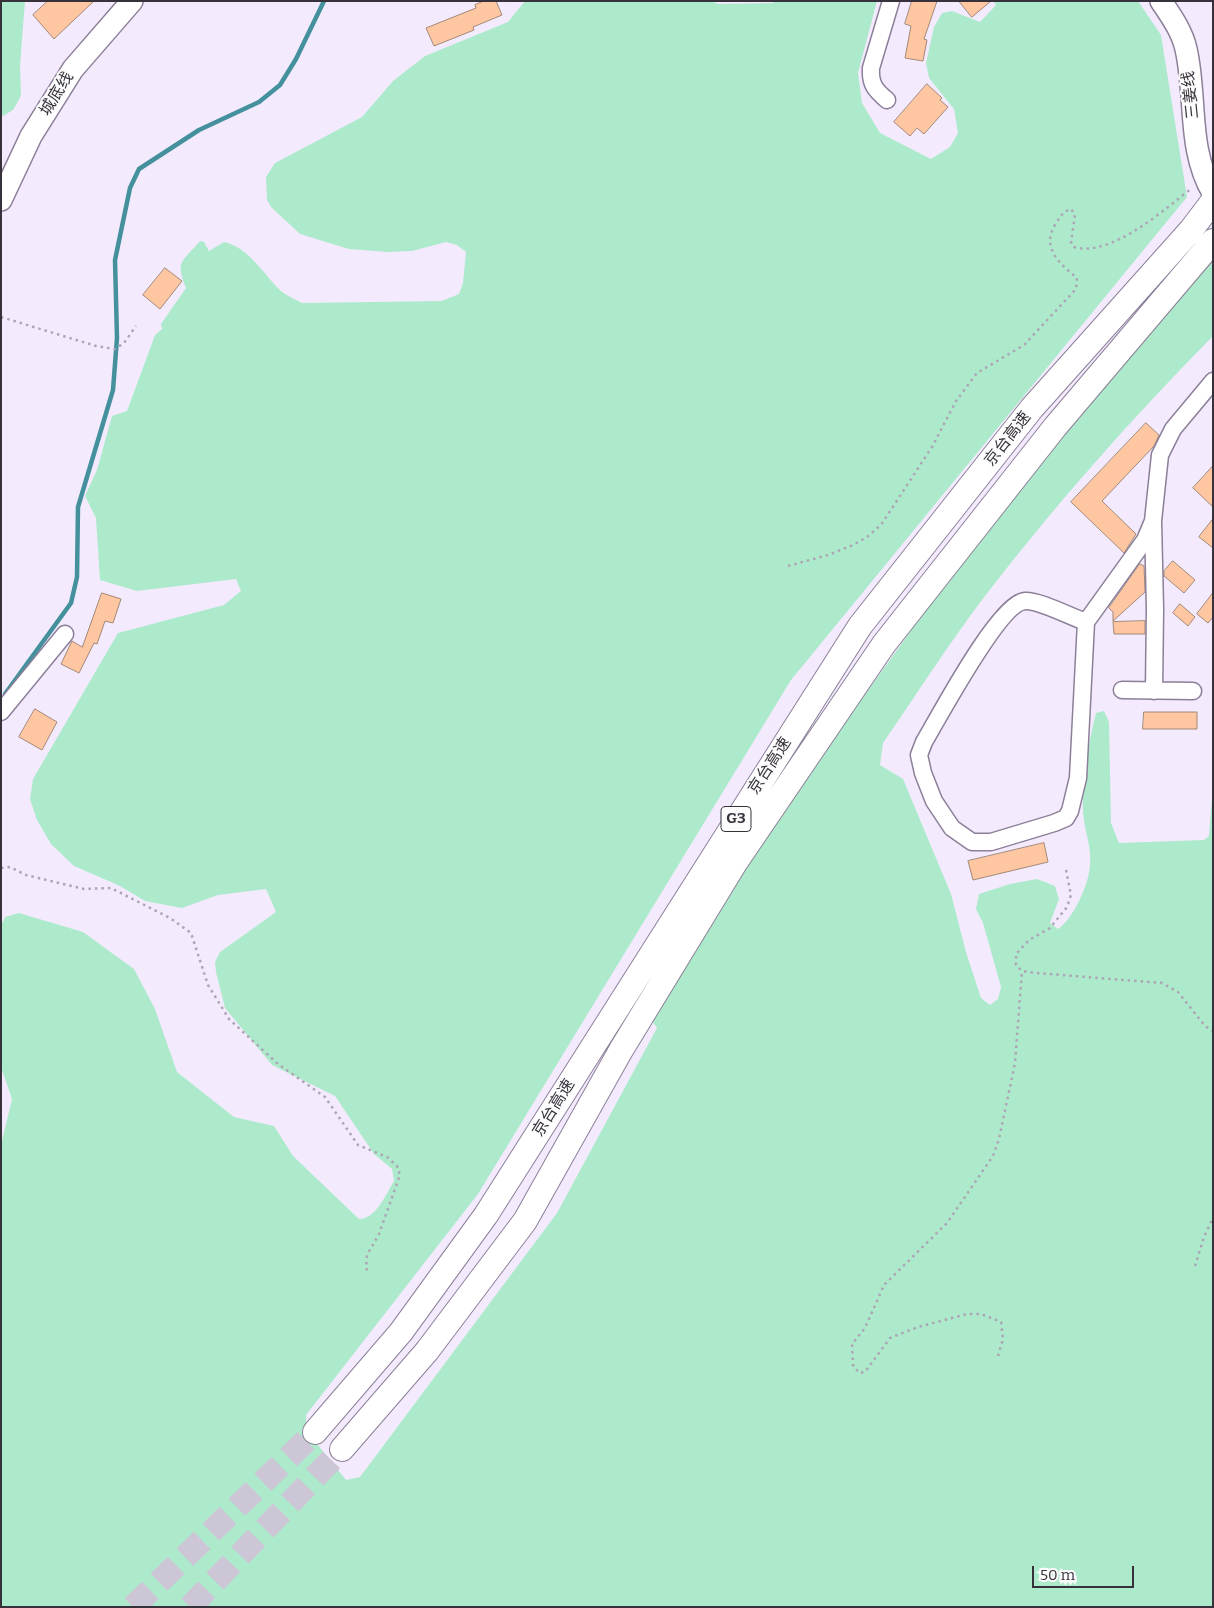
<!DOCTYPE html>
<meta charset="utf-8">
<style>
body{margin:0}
#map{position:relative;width:1214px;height:1608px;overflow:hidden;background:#f3ebfd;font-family:Bitter,serif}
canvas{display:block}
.frame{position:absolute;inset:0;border:2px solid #37313c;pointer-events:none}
.scale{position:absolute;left:1032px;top:1566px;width:102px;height:22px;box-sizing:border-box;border:2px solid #37313c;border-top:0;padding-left:6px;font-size:15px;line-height:18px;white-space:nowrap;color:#37313c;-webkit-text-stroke:4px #fcfcfc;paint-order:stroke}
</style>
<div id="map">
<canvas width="1214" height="1608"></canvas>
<div class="frame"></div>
<div class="scale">50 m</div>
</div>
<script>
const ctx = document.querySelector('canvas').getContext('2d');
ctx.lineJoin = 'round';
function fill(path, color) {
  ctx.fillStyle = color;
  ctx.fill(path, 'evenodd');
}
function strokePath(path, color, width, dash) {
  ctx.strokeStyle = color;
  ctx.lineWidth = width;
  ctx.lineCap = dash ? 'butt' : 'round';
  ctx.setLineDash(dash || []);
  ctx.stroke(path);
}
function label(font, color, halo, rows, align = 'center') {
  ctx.font = font + ' Bitter,"Noto Sans SC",serif';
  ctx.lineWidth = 4;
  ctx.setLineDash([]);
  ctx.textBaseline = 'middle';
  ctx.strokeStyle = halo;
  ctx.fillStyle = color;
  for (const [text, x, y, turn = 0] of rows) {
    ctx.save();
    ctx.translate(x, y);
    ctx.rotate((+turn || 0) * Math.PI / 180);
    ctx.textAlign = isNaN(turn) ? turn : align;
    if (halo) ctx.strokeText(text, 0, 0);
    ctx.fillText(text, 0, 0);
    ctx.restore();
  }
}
fill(new Path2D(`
 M1 1H25L20 66 21 96 13 110 1 117Z
 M525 1H710L718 4 773 3 775 1H877L858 73 862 103 880 133 931 159 950 147 958 133 954 109 929 78 926 63 934 27 942 13 952 11 980 22 996 5 993 1H1138L1161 35 1187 197 791 680 478 1194 306 1415V1430L346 1480 360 1477 557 1213 657 1028 649 1016 778 816 960 562 1054 444 1213 254V336C1132 418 1055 505 985 596 949 643 917 694 883 743L880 765 903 779 951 894 966 952 981 998 990 1005 998 999 1001 987 983 923 976 909 979 894 1010 884 1037 879 1055 886 1059 899 1050 923 1058 929C1074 918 1089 884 1090 865 1092 847 1084 830 1083 812 1082 779 1088 745 1096 713L1104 711 1109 722 1111 823 1119 843 1204 840 1209 836 1213 785V1607H1V1145L12 1099 1 1067V926L5 917 19 913 83 932 134 969 155 1009 177 1072 234 1117 274 1126 293 1156 359 1219C376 1219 386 1194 394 1181L392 1169 374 1154 335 1096 272 1065 225 1008 216 972 215 962 220 952 276 912 266 889 218 895 182 908 145 901 120 886 74 866 51 844 37 820 30 799 33 779 118 633 224 605 241 591 236 579 137 591 100 580 96 518 85 496 97 470 112 416 127 411 155 335 162 329 161 324 186 288C175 261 182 262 200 241L204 242 209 251 224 242C250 248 263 274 281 291 287 296 295 299 302 303L442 301 459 294 463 283 466 252 457 245 446 242 412 251 388 252 349 249 300 234 271 207 267 200 266 177 275 163 362 117 393 81 425 56 508 22Z`), '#adeacc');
strokePath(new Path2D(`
 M5 694 71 603 77 577 78 507 113 390 117 338 115 260 130 188 139 169 199 130 259 102 280 85 296 59 324 1`), '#45909d', 4.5);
const building = new Path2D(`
 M48 1H94L54 39 33 15Z
 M484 1H496L502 15 473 27 474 30 434 46 426 28 476 8 475 5Z
 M912 1H937L924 39 927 40 923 61 905 58 911 26 905 24Z
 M959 1H991L972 17Z
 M927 84 942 98 940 100 948 107 924 134 917 128 910 136 894 122Z
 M165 268 182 281 160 309 143 295Z
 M1146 423 1159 435 1154 446 1102 501 1136 534 1124 553 1071 502Z
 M1213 466V507L1193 488Z
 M1213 519V548L1199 537Z
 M1173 561 1195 580 1184 593 1164 576V571Z
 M1140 564 1144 566 1145 592 1113 621V612L1109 608Z
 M102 593 121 599 113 623 105 621 97 644 94 643 79 673 61 664 72 641 82 647Z
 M1213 593V617L1208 623 1197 614Z
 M1180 604 1195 617 1188 626 1173 613Z
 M1145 621V634H1114L1113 622Z
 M35 709 57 722 42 750 19 737Z
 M1144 712H1197V729H1143Z
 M1044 843 1048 862 973 880 968 861Z`);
fill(building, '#ffc6a2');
strokePath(building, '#a28877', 1);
strokePath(new Path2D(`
 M133 1607 315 1432
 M190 1607 342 1449`), '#cdc6d6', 24, [24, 12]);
const minor = new Path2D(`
 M887 100C875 90 870 84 871 68L891 1
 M1086 622C1071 617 1039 600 1025 601 999 603 939 717 924 742L919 755 923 773 934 801 952 828 972 842H991L1054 823 1066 818 1070 811 1078 778 1086 622 1145 540 1153 521
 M1122 690 1193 691
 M1154 691 1155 609 1153 521 1160 455 1173 429 1213 381
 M1 712 65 634`);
const major = new Path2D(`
 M1161 1C1171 16 1182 31 1186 49 1197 97 1187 149 1213 193
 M1 200 31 136 73 69 132 1`);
const highway = new Path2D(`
 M315 1432 401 1332 486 1215 860 626 1032 408 1191 230 1213 201
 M342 1449 427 1351 525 1221 621 1050 735 863 884 644 1055 427 1213 241`);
strokePath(minor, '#8c7f99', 19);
strokePath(major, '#8c7f99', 24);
strokePath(highway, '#8c7f99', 26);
strokePath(new Path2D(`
 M1 317 96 346 115 349 124 343 136 326
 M788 566 828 555 853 545 867 537 881 525 932 447 956 401 977 373 1024 345 1076 289 1077 278C1060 264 1041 248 1055 225 1060 217 1062 212 1071 209L1075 215 1071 242 1074 247C1111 258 1165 209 1192 188
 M1 868 10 867 26 875 84 889 111 888 170 918 191 933 208 985 229 1019 278 1064 325 1097 358 1145 387 1157 397 1166 400 1175 379 1234 367 1255 366 1268 369 1274
 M1066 870 1071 895 1067 907 1050 928 1029 940 1016 954V965L1022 971 1036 973 1162 983 1178 992 1205 1026 1213 1031
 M1195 1266 1204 1237 1213 1218
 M998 1356 1003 1339 1001 1322 981 1314H967L918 1327 890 1338 865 1372 859 1373 853 1365 852 1344 865 1328 884 1285 947 1223 993 1156 999 1139 1015 1063 1022 971`), '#aca5b5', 2.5, [2.5, 4]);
strokePath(minor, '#fff', 16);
strokePath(major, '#fff', 21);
strokePath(highway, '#fff', 24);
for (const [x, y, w] of [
 [736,819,30]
]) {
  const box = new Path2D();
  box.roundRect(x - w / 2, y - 12.5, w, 25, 4);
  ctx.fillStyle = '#fcfcfc';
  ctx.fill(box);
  strokePath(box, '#37313c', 1);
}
label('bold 15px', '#37313c', null, [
 ["G3",736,819]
]);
label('16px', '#37313c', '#fcfcfc', [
 ["城底线",57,94,-58],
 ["三姜线",1191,95,-96],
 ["京台高速",1008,439,-52],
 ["京台高速",770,766,-57],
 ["京台高速",554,1108,-58]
]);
</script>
